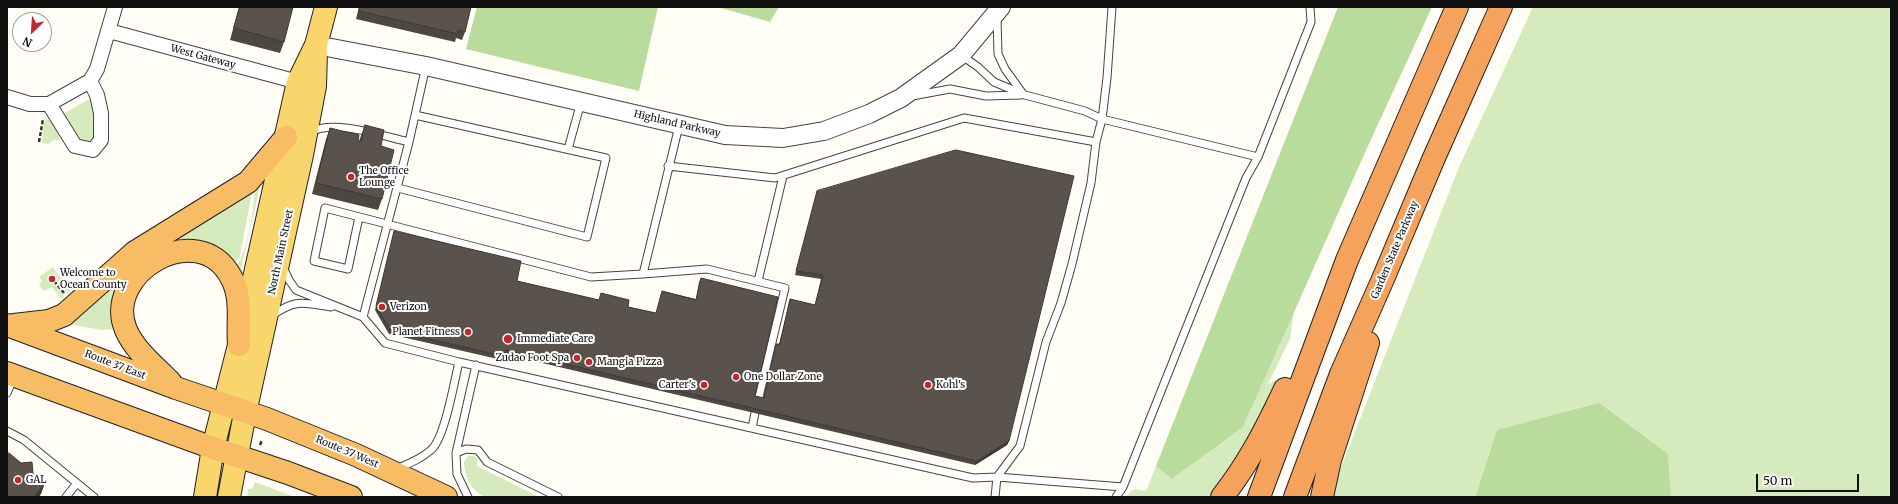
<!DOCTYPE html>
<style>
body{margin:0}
#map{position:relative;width:1898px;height:504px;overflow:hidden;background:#fffdf5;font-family:Merriweather,serif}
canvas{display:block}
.frame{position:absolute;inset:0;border:8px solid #111;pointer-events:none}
.north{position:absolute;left:12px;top:12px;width:40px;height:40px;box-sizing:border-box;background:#fff;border:1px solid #a0a0a0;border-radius:50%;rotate:205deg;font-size:11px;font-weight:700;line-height:16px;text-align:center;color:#111}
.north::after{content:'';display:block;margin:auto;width:14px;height:18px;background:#c4262e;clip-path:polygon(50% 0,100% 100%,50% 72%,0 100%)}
.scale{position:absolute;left:1756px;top:474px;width:103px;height:18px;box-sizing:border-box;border:2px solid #111;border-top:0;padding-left:5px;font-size:12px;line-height:14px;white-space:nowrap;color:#111;-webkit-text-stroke:3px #fff;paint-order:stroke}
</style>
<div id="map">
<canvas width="1898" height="504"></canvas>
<div class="frame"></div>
<div class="north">N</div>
<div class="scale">50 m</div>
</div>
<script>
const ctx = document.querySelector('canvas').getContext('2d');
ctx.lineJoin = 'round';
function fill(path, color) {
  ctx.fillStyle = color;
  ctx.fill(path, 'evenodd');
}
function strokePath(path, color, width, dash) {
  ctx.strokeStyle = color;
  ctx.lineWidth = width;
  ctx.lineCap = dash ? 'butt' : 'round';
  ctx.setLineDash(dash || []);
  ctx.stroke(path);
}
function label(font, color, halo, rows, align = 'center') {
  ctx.font = font + ' Merriweather,serif';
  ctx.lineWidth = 4;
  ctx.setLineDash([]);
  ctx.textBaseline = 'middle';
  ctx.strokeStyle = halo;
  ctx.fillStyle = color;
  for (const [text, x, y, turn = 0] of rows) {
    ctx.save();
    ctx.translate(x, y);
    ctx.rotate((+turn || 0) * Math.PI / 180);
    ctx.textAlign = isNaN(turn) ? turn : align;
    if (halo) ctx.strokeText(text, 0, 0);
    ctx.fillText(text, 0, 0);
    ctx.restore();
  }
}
fill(new Path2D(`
 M1533 7H1891V497H1671L1668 454 1497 430 1475 497H1334L1331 493 1459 167Z
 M93 97 94 99 95 138 90 143 80 142 63 114Z
 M51 119 56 128 60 141 54 140 48 144 42 143 44 122 45 120Z
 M255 187 259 188 257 200 240 273 236 268C248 250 254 208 255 187Z
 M252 192 240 255 236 262 232 263 178 243 174 236Z
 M53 267 70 291 67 293 55 279 57 277 54 274 48 280 49 282 52 281 64 296 61 299 52 287 44 291 39 286 42 281 39 277Z
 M124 271 116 329 101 330 70 324Z
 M1294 311 1290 339 1268 384 1285 376 1273 403 1214 497H1127L1131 491 1135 489 1146 491 1156 466 1173 478 1243 427Z
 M468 456H475L477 458V466L539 497C528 497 494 499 486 497 472 492 464 476 464 462Z
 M255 482 295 497H247L248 489H252Z`), '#d5ebbd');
fill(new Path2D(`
 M477 7H658L639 91 466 49Z
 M718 7H779L770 22Z
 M1338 7H1432L1367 148 1243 427 1172 479 1156 466Z
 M1599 403 1668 454 1671 497H1475L1497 430Z`), '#b9dc9c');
const service = new Path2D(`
 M997 18 998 54 1005 69 1023 94
 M961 55 978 67 994 82 1025 95 1085 111 1102 119 1258 157
 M912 96 950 89 986 96 1021 95
 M310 132C336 119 381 136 409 142
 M568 149 581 102
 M668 166 775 178 964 118 1096 142
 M398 188 587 237 606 158 415 115
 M359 217 348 269 314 261 325 208 591 277 643 274 679 126
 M283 267 289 280 296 290 363 317 385 343 459 362 973 478 997 477 1123 487
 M643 274 707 269 785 288 758 401
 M758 281 783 176
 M271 316C297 298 302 303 331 307
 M363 317 409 142 426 66
 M7 393 13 379
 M752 428 755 413
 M7 431 24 440 94 497
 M456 453 466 449 478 450 487 462 558 497
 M396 469C408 464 421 459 431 450 445 438 454 382 459 362
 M66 497 77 483
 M468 497 457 474 456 453 476 365
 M995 497 997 477 1020 446 1046 342 1061 303 1072 264 1091 183 1096 142 1102 119 1107 78 1112 7
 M1116 497 1123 487 1138 449 1246 178 1258 157 1311 22 1310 7`);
const minor = new Path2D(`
 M109 31 298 82
 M7 97 30 104H49L90 81 97 69 115 7
 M49 104 75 146 93 150 101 140V113L97 95 90 81`);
const tertiary = new Path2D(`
 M316 45 426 66 725 135 783 138 824 131 869 114 901 98 961 55 1001 7`);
const primary = new Path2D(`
 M205 497 213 448 239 345 298 82 316 45 326 7
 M229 497 245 413 302 155 315 86 316 52`);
const trunk = new Path2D(`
 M7 325 176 388 267 419 356 455 446 497
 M14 325 49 321 64 315 135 252 248 182 286 137
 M7 373 213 448 288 473 351 497
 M171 383C156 367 135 351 126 330 102 273 198 216 231 277 243 298 237 323 239 345`);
const motorway = new Path2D(`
 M1222 497C1249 463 1267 427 1285 389
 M1259 497 1347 260 1457 7
 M1295 497 1341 374 1383 279 1433 160 1501 7
 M1322 497 1330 460 1368 343`);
strokePath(service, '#444', 9);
strokePath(minor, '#444', 16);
strokePath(tertiary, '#444', 20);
strokePath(primary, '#222', 24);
strokePath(trunk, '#222', 24);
strokePath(motorway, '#222', 24);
strokePath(new Path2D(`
 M39 142 43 119
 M54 281 64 293
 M260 445 262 440`), '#333', 2.5, [4, 2]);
strokePath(service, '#fff', 7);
strokePath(minor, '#fff', 14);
strokePath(tertiary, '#fff', 18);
strokePath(primary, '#f9d66b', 22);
strokePath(trunk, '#f7bc64', 22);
strokePath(motorway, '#f5a25d', 22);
fill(new Path2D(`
 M239 7H293L284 42 280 53 230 40Z
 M359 7H448L451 8V7H471L465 32 462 40 456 38 455 42 356 19Z
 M365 125 381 146 382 199 378 210 312 194 326 139 330 128 359 141Z
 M817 191 1009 441 1007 445 975 465 504 354 502 360 389 334 375 310 394 231 517 281 628 307 656 313 662 291 696 299 699 282 701 278 755 396 763 398 775 348 776 344H779L790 299 815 305 821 279 795 275Z`), '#4d4742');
fill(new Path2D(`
 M1009 441 1007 445 975 465 977 461Z
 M45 483 41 494 39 497H34Z`), '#3f3936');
const building = new Path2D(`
 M240 7H293L284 42 234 28Z
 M360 7H448L452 8V7H471L465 32 458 30V34L359 11Z
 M365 125 384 130 381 146 394 150 382 199 316 183 330 128 359 135 358 141H361Z
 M956 150 1074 176 1009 441 977 461 506 350 503 356 390 330 376 306 394 231 521 261 517 281 599 300 601 293 629 300 628 307 656 313 662 291 696 300 701 278 778 297 755 396 764 398 776 344H780L790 299 815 305 823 275 796 271 817 191Z
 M9 453 21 463 32 462 33 473 45 483 34 497H7V455Z`);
fill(building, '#5a524d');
strokePath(building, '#3f3936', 1);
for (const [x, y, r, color] of [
 [351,177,4,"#c4262e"],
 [52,279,4,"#c4262e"],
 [382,307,4,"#c4262e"],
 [468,332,4,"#c4262e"],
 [508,339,5,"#c4262e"],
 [577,358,4,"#c4262e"],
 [589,362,4,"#c4262e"],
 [736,377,4,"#c4262e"],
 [704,385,4,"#c4262e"],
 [928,385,4,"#c4262e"],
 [18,480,4,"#c4262e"]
]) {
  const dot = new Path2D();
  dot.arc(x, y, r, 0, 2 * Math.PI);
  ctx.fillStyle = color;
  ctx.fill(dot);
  strokePath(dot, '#fff', 1.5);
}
label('10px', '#111', '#fff', [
 ["West Gateway",203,57,15],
 ["Highland Parkway",677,124,13],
 ["Garden State Parkway",1395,250,-67],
 ["North Main Street",281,252,-78],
 ["Route 37 East",115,365,21],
 ["Route 37 West",347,452,23]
]);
label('10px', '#111', '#fff', [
 ["The Office",359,171],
 ["Lounge",359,183],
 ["Welcome to",60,273],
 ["Ocean County",60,285],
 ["Verizon",390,307],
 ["Planet Fitness",460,332,"right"],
 ["Immediate Care",517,339],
 ["Zudao Foot Spa",569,358,"right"],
 ["Mangia Pizza",597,362],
 ["One Dollar Zone",744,377],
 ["Carter's",696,385,"right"],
 ["Kohl's",936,385],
 ["GAL",26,480]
], 'left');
</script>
